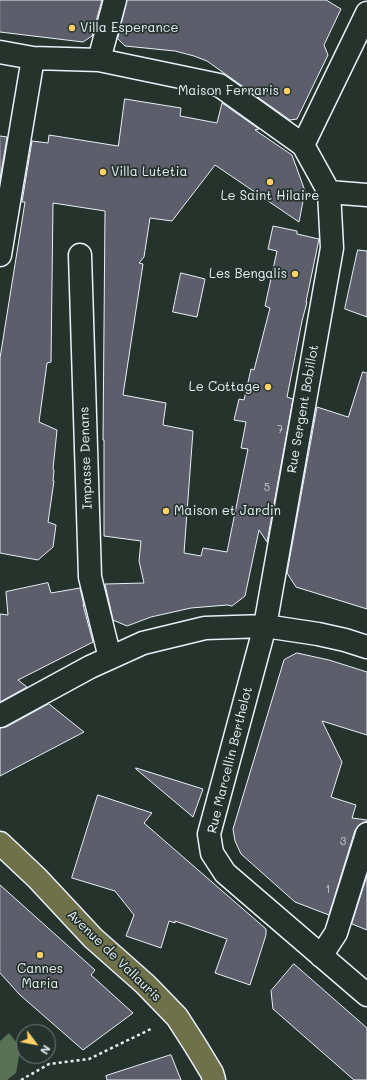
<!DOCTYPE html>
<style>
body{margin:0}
#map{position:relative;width:367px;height:1080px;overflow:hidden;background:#26332d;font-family:Mali,sans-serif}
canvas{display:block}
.north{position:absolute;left:16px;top:1024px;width:40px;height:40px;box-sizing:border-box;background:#26332d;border:1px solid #747f7e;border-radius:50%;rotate:122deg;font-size:11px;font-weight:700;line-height:16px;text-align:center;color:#e8f1f8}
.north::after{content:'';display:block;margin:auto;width:14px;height:18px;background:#ffd166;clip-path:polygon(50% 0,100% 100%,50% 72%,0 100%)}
</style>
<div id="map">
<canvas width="367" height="1080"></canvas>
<div class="north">N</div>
</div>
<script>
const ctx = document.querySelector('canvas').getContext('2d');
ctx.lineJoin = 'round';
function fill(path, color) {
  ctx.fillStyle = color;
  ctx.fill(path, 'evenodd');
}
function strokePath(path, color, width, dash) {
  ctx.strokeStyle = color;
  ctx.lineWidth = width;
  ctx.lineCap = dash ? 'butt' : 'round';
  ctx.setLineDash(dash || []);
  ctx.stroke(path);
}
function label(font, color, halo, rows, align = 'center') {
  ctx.font = font + ' Mali,sans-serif';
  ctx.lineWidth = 3.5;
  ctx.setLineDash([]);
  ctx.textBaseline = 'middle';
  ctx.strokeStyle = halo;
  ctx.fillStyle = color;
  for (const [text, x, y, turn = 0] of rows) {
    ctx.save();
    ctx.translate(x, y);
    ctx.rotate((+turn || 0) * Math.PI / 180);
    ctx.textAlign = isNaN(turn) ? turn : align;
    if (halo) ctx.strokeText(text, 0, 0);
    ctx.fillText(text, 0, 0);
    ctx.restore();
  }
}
fill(new Path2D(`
 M9 1033 24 1052 19 1056 16 1073 7 1080H0V1041Z`), '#587054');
const building = new Path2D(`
 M0 0H102L92 36 83 42 0 32Z
 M127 0H326L341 9 324 45 328 55 297 119 290 120 207 61 194 56 175 51 125 46 118 39Z
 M125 99 181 108 180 116 217 123 222 103 259 129 255 130 292 155 305 191 299 222 215 165 172 221 150 218 144 257 139 263 143 264 123 395 166 403 163 425 193 431 184 553 201 556 203 548 227 552 248 449 241 448 246 422 234 420 239 399 244 400 251 369 254 370 270 308 265 306 277 251 268 249 273 226 297 231V234L319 239 306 302H307L302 321 287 397 293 399 267 542 259 530 245 596 232 606 227 605 191 608 151 617 127 626 113 620 105 584 144 583 139 561 141 541 104 536V440H103L105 211 53 203 51 362 47 363 39 422 57 430 53 469 54 470 53 481H54L48 522 56 525 53 547 38 560 0 553V358L25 202H22L32 141 48 143 49 135 118 146Z
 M0 136 7 137 0 179Z
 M358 250 367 251V317L345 309Z
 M181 273 205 279 197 317 173 312Z
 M363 372 367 373V609L296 587 287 573 317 407 348 417Z
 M48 583 51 593 80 588 84 606 83 605 93 642 18 680 27 687 0 702V614L8 615 6 592Z
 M297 653 329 660 367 672V735L322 721 342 762 331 797 356 805 352 818 367 820V822H364L359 825 355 830 329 915 295 902 241 854 235 841 233 829 284 660Z
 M49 704 84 732 0 776V728L6 727Z
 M136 768 203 789 193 817 136 769Z
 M98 795 152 813 144 823 266 929V935L250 985 215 973 227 939 175 921V923L169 921 161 948 126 936 134 915 115 891 72 878Z
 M367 876V930L352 924Z
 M0 885 95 970 91 975 133 1013 83 1050 20 995 0 973Z
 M294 964 367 1028V1080H354L273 1009 271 991Z
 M171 1055 181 1080H107L106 1076Z`);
fill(building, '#5d5e6b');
strokePath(building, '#e8f1f8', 1);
const minor = new Path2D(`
 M0 52 33 58 99 60 219 85 303 145 329 192 367 195
 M99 60 115 0
 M303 145 367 13
 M329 192 332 248 265 626 209 834 212 853 225 873 367 995
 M0 255 33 58
 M80 255 90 577 110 658
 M0 716 90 667 143 643 205 628 265 626 318 634 345 640 367 647
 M321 956 336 933 367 834`);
const major = new Path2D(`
 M0 843 37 878 93 938 145 984 177 1017 195 1045 212 1073 214 1080`);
strokePath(minor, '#e8f1f8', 25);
strokePath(major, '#e8f1f8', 25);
strokePath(new Path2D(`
 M21 1080 49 1064 89 1059 153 1028`), '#e8f1f8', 2.5, [3, 3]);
strokePath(minor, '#26332d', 22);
strokePath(major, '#6f714a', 22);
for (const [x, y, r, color] of [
 [72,28,4,"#ffd166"],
 [287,91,4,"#ffd166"],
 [103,172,4,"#ffd166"],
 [270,182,4,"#ffd166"],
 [295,274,4,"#ffd166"],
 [268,387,4,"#ffd166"],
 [166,511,4,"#ffd166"],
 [40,955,4,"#ffd166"]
]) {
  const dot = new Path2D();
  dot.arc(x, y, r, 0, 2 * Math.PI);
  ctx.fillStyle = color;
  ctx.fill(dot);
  strokePath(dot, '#26332d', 1.5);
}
label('11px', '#c5ccd5', null, [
 ["7",280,430],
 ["5",267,488],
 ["3",343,842],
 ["1",328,890]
]);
label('13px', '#e8f1f8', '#26332d', [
 ["Villa Esperance",80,28],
 ["Maison Ferraris",279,91,"right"],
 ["Villa Lutetia",111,172],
 ["Le Saint Hilaire",270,196,"center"],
 ["Les Bengalis",287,274,"right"],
 ["Le Cottage",260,387,"right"],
 ["Maison et Jardin",174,511],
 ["Cannes",40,969,"center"],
 ["Maria",40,984,"center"]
], 'left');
label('13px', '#e8f1f8', '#26332d', [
 ["Rue Sergent Bobillot",303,409,-80],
 ["Impasse Denans",86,458,-92],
 ["Rue Marcellin Berthelot",230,760,-76],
 ["Avenue de Vallauris",114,956,44]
]);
</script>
